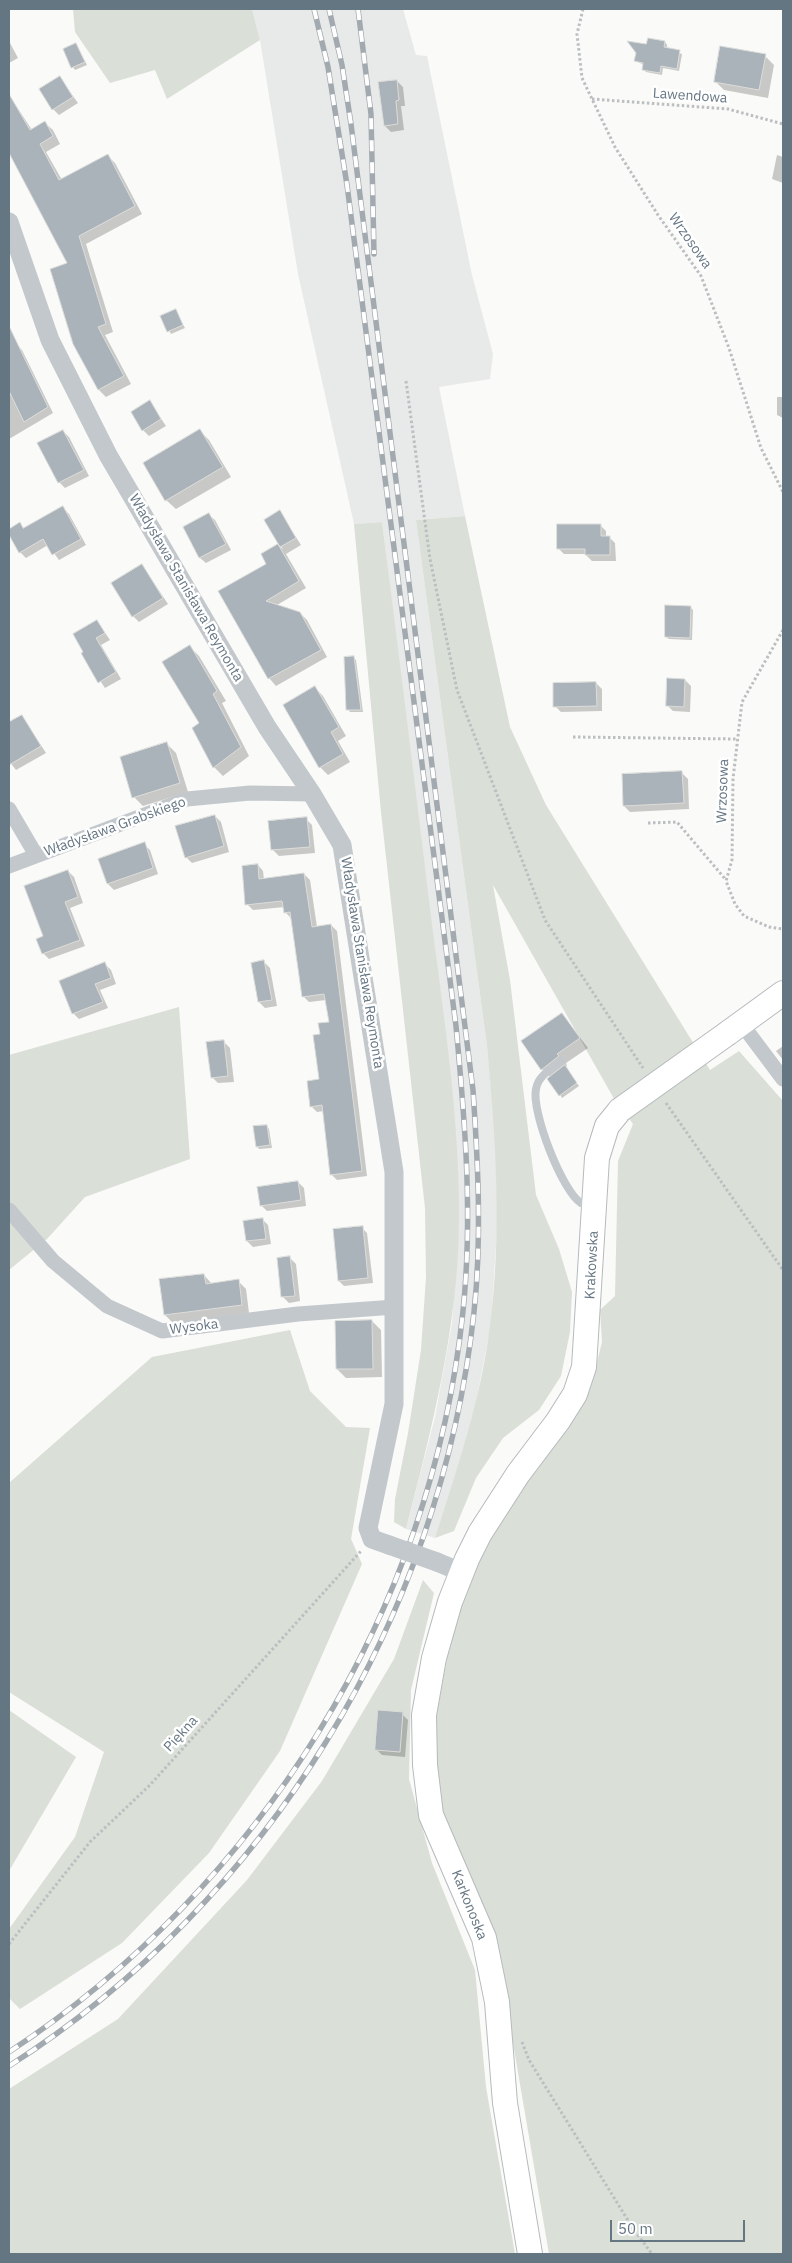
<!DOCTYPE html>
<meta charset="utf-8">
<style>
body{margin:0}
#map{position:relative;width:792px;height:2263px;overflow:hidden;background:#fafaf8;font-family:"IBM Plex Sans",sans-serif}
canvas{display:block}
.frame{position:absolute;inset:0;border:10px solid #657683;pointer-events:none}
.scale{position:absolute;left:610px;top:2220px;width:135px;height:22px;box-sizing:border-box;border:2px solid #657683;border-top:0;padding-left:6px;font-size:15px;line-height:18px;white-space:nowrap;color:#657683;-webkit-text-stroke:4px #fff;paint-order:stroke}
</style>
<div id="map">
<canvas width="792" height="2263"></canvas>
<div class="frame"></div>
<div class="scale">50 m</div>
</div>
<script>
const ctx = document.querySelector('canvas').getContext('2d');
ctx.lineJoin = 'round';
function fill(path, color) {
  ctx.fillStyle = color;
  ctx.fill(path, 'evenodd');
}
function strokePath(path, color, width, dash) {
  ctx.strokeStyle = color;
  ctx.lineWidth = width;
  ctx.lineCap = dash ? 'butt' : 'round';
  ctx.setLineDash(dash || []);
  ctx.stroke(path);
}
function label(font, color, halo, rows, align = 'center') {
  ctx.font = font + ' "IBM Plex Sans",sans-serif';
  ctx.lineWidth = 5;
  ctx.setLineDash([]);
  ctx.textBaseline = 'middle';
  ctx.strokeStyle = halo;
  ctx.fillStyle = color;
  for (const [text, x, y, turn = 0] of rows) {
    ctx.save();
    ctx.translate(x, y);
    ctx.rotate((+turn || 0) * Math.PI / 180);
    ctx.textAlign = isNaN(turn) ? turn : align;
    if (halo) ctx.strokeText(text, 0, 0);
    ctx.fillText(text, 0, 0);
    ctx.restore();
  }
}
fill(new Path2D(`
 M252 9H403L416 55 427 56 472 275 493 354 490 379 439 387 465 516 416 520 487 1046 495 1127 498 1212 491 1326 471 1427 435 1538 406 1529 435 1417 452 1323 459 1223 455 1129 382 522 354 524 298 274 260 40Z`), '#e8e9e9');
fill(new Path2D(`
 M73 9H252L260 40 167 99 155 70 110 83 75 32Z
 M465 516 510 727 546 805 710 1070 739 1051 783 1101V2254H549L507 2008 442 1813 437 1766V1714L450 1641 465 1593 486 1537 591 1386 602 1342 600 1310 615 1296 618 1161 633 1124 613 1097 493 885 510 980 536 1195 559 1249 572 1292 570 1332 561 1376 539 1410 503 1438 476 1478 454 1531 435 1538C457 1469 481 1399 490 1326 502 1233 496 1139 487 1046L416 520Z
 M382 522C399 654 415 786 431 917 444 1018 460 1121 459 1222 458 1327 432 1428 406 1529L394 1522 395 1499 408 1433 421 1350 426 1277 425 1208 381 812 354 524Z
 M179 1007 190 1159 85 1197 47 1239 9 1270V1055Z
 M290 1330 310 1391 346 1427 370 1428 351 1539 362 1564 280 1751 209 1853 122 1943 20 2009 9 1998V1929L75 1837 104 1752 9 1692V1483L152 1357Z
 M423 1580 434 1593 411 1690 409 1779 432 1863 475 1970 486 2087 515 2254H9V2089L118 2019 247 1880 322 1781 394 1659Z
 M9 1710 76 1757 9 1871Z`), '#dadfd7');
fill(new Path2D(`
 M9 41 18 58 9 63Z
 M665 42 667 45V49L682 54 679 71 663 68 662 75 646 72 643 69 644 65 636 61 647 46Z
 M76 44 87 65 75 70 73 67Z
 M765 56 774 65 768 98 724 90 715 81Z
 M60 78 78 103 59 115 53 109Z
 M397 81 403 87 405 106H401L404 130 391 132 385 126Z
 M9 95 32 130 45 123 53 130 60 144 46 152 62 180 108 156 115 163 142 214 86 244 113 332 105 335 131 384 106 397 99 390 69 264 12 157 9 146Z
 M777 155 783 157V183L772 179Z
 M175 310 185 328 171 334 162 316Z
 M16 344 22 350 53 413 9 439V396L12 394 9 388V348Z
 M777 397H783V418L777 415Z
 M150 402 166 426 149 436 143 430Z
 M63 431 69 437 89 476 65 488 59 482Z
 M200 431 209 440 231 477 176 509 166 500Z
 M63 508 69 514 86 545 59 560 48 545 26 558 20 552 9 530 20 524 24 529Z
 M280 512 301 545 286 554 306 588 277 605 300 613 307 620 327 657 276 686 269 678 220 591 268 564 278 545 283 549 266 520Z
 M209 515 215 520 231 550 206 563 200 558 184 528Z
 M600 525 606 531V537H609L615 543 616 561H592L585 554H564L558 548Z
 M142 565 168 604 139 622 133 616Z
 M690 607 693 610 692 640 669 639 666 637Z
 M97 621 110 640 101 645 121 679 105 688 82 654Z
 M190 647 199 656 226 701 222 703 249 756 223 776 214 767 200 723Z
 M353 657 356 660 363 712H350L348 709Z
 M685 680 691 686 690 712 673 711 667 705Z
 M596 683 602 689V711L561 712 555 706Z
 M315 688 323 696 346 736 338 741 350 762 328 775 320 767Z
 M22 716 46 753 16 770 9 761V724Z
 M167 744 176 753 188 792 143 806 134 797Z
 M682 773 688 779 689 809 630 812 624 806Z
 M215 816 221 822 229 852 192 863 186 857Z
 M306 819 312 825 315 853 279 856 273 850Z
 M144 844 150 850 158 874 114 890 108 884Z
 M258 865 263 871 264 880 304 874 310 880 317 927 331 925 337 931 367 1176 337 1180 331 1174 324 1111 317 1112 311 1106 320 1080 322 1035 331 1023 326 1000 309 1002 303 996 291 918 285 912V907L253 910 247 904Z
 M68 871 74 877 83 903 70 908 85 946 49 959 43 953 44 937Z
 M264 962 270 968 277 1006 265 1008 259 1002Z
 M105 964 111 970 116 984 100 990 108 1008 79 1019 73 1013Z
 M562 1014 588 1048 566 1063 567 1066 565 1067 579 1086 562 1098 551 1078 542 1069Z
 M224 1042 230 1048 234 1082 218 1083 212 1077Z
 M783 1046V1060L776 1051Z
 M267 1126 269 1129 272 1148 259 1149 257 1146Z
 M298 1182 304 1188 306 1206 267 1211 261 1205Z
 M262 1219 268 1225 271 1244 253 1247 247 1241Z
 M362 1228 367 1233 373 1283 344 1286 339 1281Z
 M290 1258 296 1264 300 1301 289 1303 283 1297Z
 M204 1275 212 1284 238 1281 246 1289 249 1313 173 1323 165 1315Z
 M372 1321 381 1330 382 1377 346 1378 337 1369Z
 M402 1714 408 1720 405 1757 382 1755 376 1749Z`), '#0003');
const building = new Path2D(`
 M648 38 665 41 664 47 680 50 677 69 661 66 660 73 642 70 643 63 634 61 636 53 627 41 646 44Z
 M76 43 85 62 71 68 63 49Z
 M720 46 766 54 759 90 714 82Z
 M60 76 73 97 52 110 39 89Z
 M397 80 399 100 396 101 398 124 384 126 378 82Z
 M9 94 30 130 45 121 53 136 40 144 59 180 108 154 135 206 79 236 106 324 98 327 124 376 98 390 73 344 50 269 67 263 9 153Z
 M176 309 183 325 167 332 160 316Z
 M9 326 48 407 24 422 9 391Z
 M150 400 161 419 142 431 131 412Z
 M200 429 223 467 165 501 143 463Z
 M63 430 84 470 58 483 37 443Z
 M63 506 81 539 52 555 43 539 19 553 9 535V529L20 522 23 528Z
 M280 510 296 538 280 547 264 520Z
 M209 513 226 544 199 558 183 527Z
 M557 524H601V536H610V555H585V549H557Z
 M278 544 299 581 266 601 300 612 321 650 268 679 218 591 266 564 261 554Z
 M142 564 163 598 132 617 111 583Z
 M665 605 691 606 690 638 665 637Z
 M97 620 105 633 96 638 116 672 98 683 81 653 83 652 73 634Z
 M190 645 217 691 213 694 241 747 213 768 192 728 199 723 162 662Z
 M354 656 361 710H346L344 657Z
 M667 678 685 679 684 707 666 706Z
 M596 682 597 706 553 707V683Z
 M315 686 339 727 331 732 343 754 319 768 283 705Z
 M22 715 41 746 9 765V722Z
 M167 742 180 783 132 798 120 757Z
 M682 771 684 803 623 806 622 774Z
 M215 815 224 846 185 858 175 826Z
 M307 817 310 847 271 850 268 821Z
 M145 842 153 868 107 884 98 859Z
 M258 864 259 879 304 873 312 927 331 924 362 1171 330 1175 322 1105 310 1107 307 1081 319 1079 313 1035 320 1034 318 1023 329 1022 324 994 302 997 290 912 284 913 282 901 245 905 242 866Z
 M68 870 78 897 65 902 80 940 42 954 36 939 43 936 24 886Z
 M264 960 272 1000 258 1002 251 963Z
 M105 962 111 978 95 984 103 1002 72 1014 59 981Z
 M562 1013 580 1038 557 1054 559 1056 541 1070 521 1041Z
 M224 1040 228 1076 211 1078 206 1042Z
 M565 1065 577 1083 559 1096 547 1079Z
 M267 1125 270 1145 256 1147 253 1126Z
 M298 1181 301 1200 260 1206 257 1187Z
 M263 1218 266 1239 246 1241 243 1221Z
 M363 1226 368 1278 338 1281 333 1229Z
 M290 1256 295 1296 281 1297 277 1258Z
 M204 1274 206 1284 239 1279 242 1305 164 1315 159 1279Z
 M372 1320 373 1369H336L335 1321Z
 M378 1710 403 1712 400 1752 375 1750Z`);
fill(building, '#aab3b9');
strokePath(building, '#dcdcda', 1);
const primary = new Path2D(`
 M728 1033 783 993
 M530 2254 505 2103 497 2002 484 1938 431 1815 425 1765 424 1715 434 1658 450 1602 467 1559 480 1533 518 1474 558 1421 575 1394 584 1367 597 1158 607 1126 620 1110`);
strokePath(primary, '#b5babe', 26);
strokePath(new Path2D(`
 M583 9 577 34 582 78 615 147 658 215 701 276 729 348 761 448 783 492
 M592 99 728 109 783 124
 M406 381 430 559 457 690 545 920 643 1068
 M783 630 742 702 733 779 732 860 726 881 735 904 744 916 769 927 783 929
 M573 737 736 739
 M648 823 677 822 726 880
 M666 1103 783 1270
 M9 1944 90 1842 150 1785 361 1551
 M522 2042 529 2060 634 2230 652 2254`), '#bbbfc2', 3, [2.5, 2.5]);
strokePath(new Path2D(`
 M561 1061C551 1069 538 1076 536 1089 531 1111 562 1191 581 1203 584 1204 589 1204 593 1205`), '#c3c8cc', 8);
strokePath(new Path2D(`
 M9 809 36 855
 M9 866 187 799 250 793 312 794
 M741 1023 783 1079
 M9 1210 53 1261 107 1306 162 1331 298 1314 395 1307`), '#c3c8cc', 15);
strokePath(new Path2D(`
 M9 222 50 340 108 455 267 727 312 794 342 845 394 1172V1404L368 1528 372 1539 389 1545
 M437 1562 461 1572`), '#c3c8cc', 19);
strokePath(primary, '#fff', 24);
const rail = new Path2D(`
 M358 9 371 114 374 254
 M9 2052C260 1887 432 1611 463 1311 473 1215 465 1121 456 1026L347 185 328 67 314 9
 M9 2066C268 1901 441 1617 474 1312 482 1238 478 1164 473 1090L351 124 342 65 329 9`);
strokePath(rail, '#a2aab0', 5.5);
strokePath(rail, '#fff', 4, [11]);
const primaryBridge = new Path2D(`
 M620 1110 728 1033`);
strokePath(primaryBridge, '#b5babe', 26, []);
strokePath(new Path2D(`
 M389 1545 437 1562`), '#c3c8cc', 19);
strokePath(primaryBridge, '#fff', 24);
label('14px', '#657683', '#fff', [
 ["Lawendowa",690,96,4],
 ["Wrzosowa",690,241,55],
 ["Władysława Stanisława Reymonta",186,588,60],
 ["Wrzosowa",723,791,-88],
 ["Władysława Grabskiego",115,827,-20],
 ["Władysława Stanisława Reymonta",362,963,81],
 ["Krakowska",592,1265,-87],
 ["Wysoka",194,1327,-7],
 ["Piękna",181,1734,-48],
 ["Karkonoska",469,1905,68]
]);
</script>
